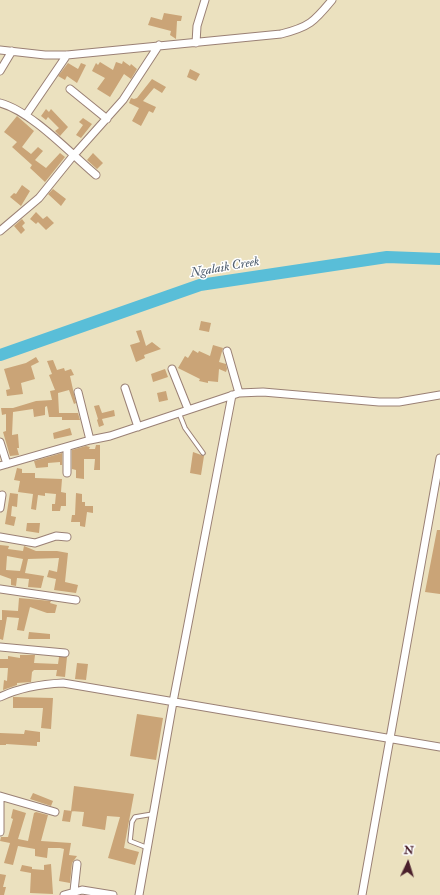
<!DOCTYPE html>
<style>
body{margin:0}
#map{position:relative;width:440px;height:895px;overflow:hidden;background:#ebe1bf;font-family:"IM FELL Double Pica",serif}
canvas{display:block}
.north{position:absolute;left:388px;top:843px;width:40px;height:40px;-webkit-text-stroke:3px #fff;paint-order:stroke;rotate:4deg;font-size:11px;font-weight:700;line-height:16px;text-align:center;color:#4a1f2b}
.north::after{content:'';display:block;margin:auto;width:14px;height:18px;background:#4a1f2b;clip-path:polygon(50% 0,100% 100%,50% 72%,0 100%)}
</style>
<div id="map">
<canvas width="440" height="895"></canvas>
<div class="north">N</div>
</div>
<script>
const ctx = document.querySelector('canvas').getContext('2d');
ctx.lineJoin = 'round';
function strokePath(path, color, width, dash) {
  ctx.strokeStyle = color;
  ctx.lineWidth = width;
  ctx.lineCap = dash ? 'butt' : 'round';
  ctx.setLineDash(dash || []);
  ctx.stroke(path);
}
function fill(path, color) {
  ctx.fillStyle = color;
  ctx.fill(path, 'evenodd');
}
function label(font, color, halo, rows, align = 'center') {
  ctx.font = font + ' "IM FELL Double Pica",serif';
  ctx.lineWidth = 3;
  ctx.setLineDash([]);
  ctx.textBaseline = 'middle';
  ctx.strokeStyle = halo;
  ctx.fillStyle = color;
  for (const [text, x, y, turn = 0] of rows) {
    ctx.save();
    ctx.translate(x, y);
    ctx.rotate((+turn || 0) * Math.PI / 180);
    ctx.textAlign = isNaN(turn) ? turn : align;
    if (halo) ctx.strokeText(text, 0, 0);
    ctx.fillText(text, 0, 0);
    ctx.restore();
  }
}
strokePath(new Path2D(`
 M0 355 200 285 387 257 440 259`), '#59bed8', 12);
fill(new Path2D(`
 M164 13 182 16 181 21H177L176 39 170 35 171 31 148 25 151 17 162 20Z
 M123 61 130 66 131 64 137 69 131 79 124 74 110 97 97 89 105 78 92 71 96 63 98 65 100 62 113 70 116 62 122 64Z
 M68 63 78 69 81 63 86 65 77 83 67 76 65 80 58 76Z
 M190 69 200 74 196 81 187 77Z
 M152 79 166 87 162 93 154 88 143 101 156 107 153 113 149 111 141 126 132 121 139 108 129 103 131 98 134 99 137 98Z
 M46 109 49 112 51 109 68 127 60 136 55 131 59 128 48 117 46 120 41 116Z
 M17 116 34 131 22 147 31 154 38 147 43 151 35 160 46 168 60 153 65 157 45 182 30 168 32 165 12 147 17 142 4 132Z
 M83 118 92 124 81 138 76 135 83 125 79 122Z
 M93 153 103 163 97 169 87 160Z
 M22 185 30 191 21 206 10 197 14 193 16 194Z
 M53 189 66 199 61 206 48 194Z
 M36 212 43 219 47 216 54 223 46 230 38 222 36 224 30 219Z
 M22 219 25 223 22 226 25 230 21 234 14 226Z
 M201 321 211 323 209 332 199 330Z
 M141 330 146 346 152 342 161 349 144 355 145 358 136 362 130 345 140 342 136 331Z
 M213 345 223 348 219 362 226 364 227 369 226 372 219 369 218 382 208 381V383L199 381 200 379 178 368 185 356 188 358 193 350 198 353 199 351 210 356Z
 M36 357 39 362 31 366 35 379 21 383 23 394 7 396 6 390 10 389 4 369 26 363Z
 M53 360 57 370 64 368 65 371 71 369 74 375 70 376 76 403 74 404 69 390 58 393 59 413H78L80 420H62V417H49L47 406 45 407V415L34 417 33 409 13 412 12 435 18 434 19 448H17L19 455 10 456 3 432 6 431V414L2 415 1 408H13L36 401 52 400 50 391 55 390 49 375 52 374 47 361Z
 M165 369 168 377 153 382 151 374Z
 M166 391 168 400 159 402 157 393Z
 M99 405 102 413 114 410 115 416 102 419 104 425 99 427 97 420 98 419 94 406Z
 M70 428 72 435 54 439 53 433Z
 M96 445H100V470H94L95 459H84V479L76 478V470L72 469V450L86 446 90 447 89 449H95Z
 M193 452 204 456 201 475 190 473Z
 M62 453V465H60V462L48 463V467L36 468 34 461Z
 M17 468 22 469V473H35V478L62 479 61 492 66 493V506H61L60 511H52V504H55L56 494 45 493V496L38 495 36 510 31 509 33 494 18 492 20 481 14 480Z
 M10 493 18 494 17 507 12 506 11 516 16 517 14 526 5 524Z
 M76 493 82 494V502H85V506H93V513L87 512 85 527 80 526V522H71L72 515H75Z
 M27 523H40L39 533 26 531Z
 M437 530H440V594L425 592Z
 M0 545 9 546 8 549 23 551 24 546 36 551H57L68 553 65 582 78 585 76 593 54 590 56 579 47 577 49 570 57 572 59 558 28 559 25 573 44 576 41 588 28 587 29 579 17 578 16 586 11 585V579L0 575ZM7 556 23 559 20 571 6 570Z
 M19 598 51 601 50 603 57 605 55 613H47L30 607 24 631 17 630 19 618 7 617 3 640 0 639V620H2V610L18 611Z
 M29 632 50 634V639H28Z
 M20 655H35L34 663 58 664 59 657H67L65 677 56 676 57 670H34L32 672 31 682 17 683V685L3 690 4 680 7 681 8 668H0V659H8V656L20 658Z
 M77 663 88 664 86 680 75 679Z
 M13 697 53 698 51 729 41 728 43 708H13Z
 M137 714 163 718 156 760 130 756Z
 M25 730 40 732V742H37V746L6 744V745H0V733L24 734Z
 M74 786 134 794 124 848 139 852 135 865 108 858 120 817 107 816 105 830 82 826 84 812 71 811Z
 M33 793 53 801 51 806 30 799Z
 M13 809 26 813 18 839 28 841 34 813 36 812 48 815 41 841 71 843 69 855 77 856 72 863 70 883 59 881 64 849 60 848H48L47 858 35 856V849L18 846 13 865 4 863 10 843 0 841 1 837H8L13 819 11 818Z
 M64 810 72 811 70 822 62 821Z
 M51 864 53 894 30 893 31 873 20 871 22 865 32 867V869L44 870V865Z
 M0 874 6 875 3 887H6L4 895H0Z`), '#caa477');
const service = new Path2D(`
 M179 413 185 428 203 453
 M148 848 130 841 132 822 135 817 153 814`);
const minor = new Path2D(`
 M196 43 197 26 205 0
 M0 50 45 55H67L281 34C309 27 314 22 332 0
 M0 71 12 51
 M70 89 107 119
 M0 103C31 111 70 153 96 175
 M26 115 67 55
 M0 231 39 198 73 156 123 100 159 45
 M227 351 239 393
 M172 369 188 409
 M125 388 138 427
 M78 392 90 440
 M0 442 7 464
 M0 466 90 440 110 436 239 393 263 392 379 402H399L440 395
 M67 473V447
 M0 508 2 495
 M0 537 35 543 56 536 67 537
 M0 589 76 600
 M0 647 65 653
 M0 697C19 688 42 684 63 683L440 747
 M0 796 55 812
 M0 799V832
 M74 891 77 864
 M64 895 82 890 113 895
 M139 895 173 702 232 395
 M362 895 440 458`);
strokePath(service, '#9a8075', 5.5);
strokePath(minor, '#9a8075', 9);
strokePath(service, '#fff', 3.5);
strokePath(minor, '#fff', 7);
label('italic 13px', '#505f70', '#fff', [
 ["Ngalaik Creek",225,268,-10]
]);
</script>
